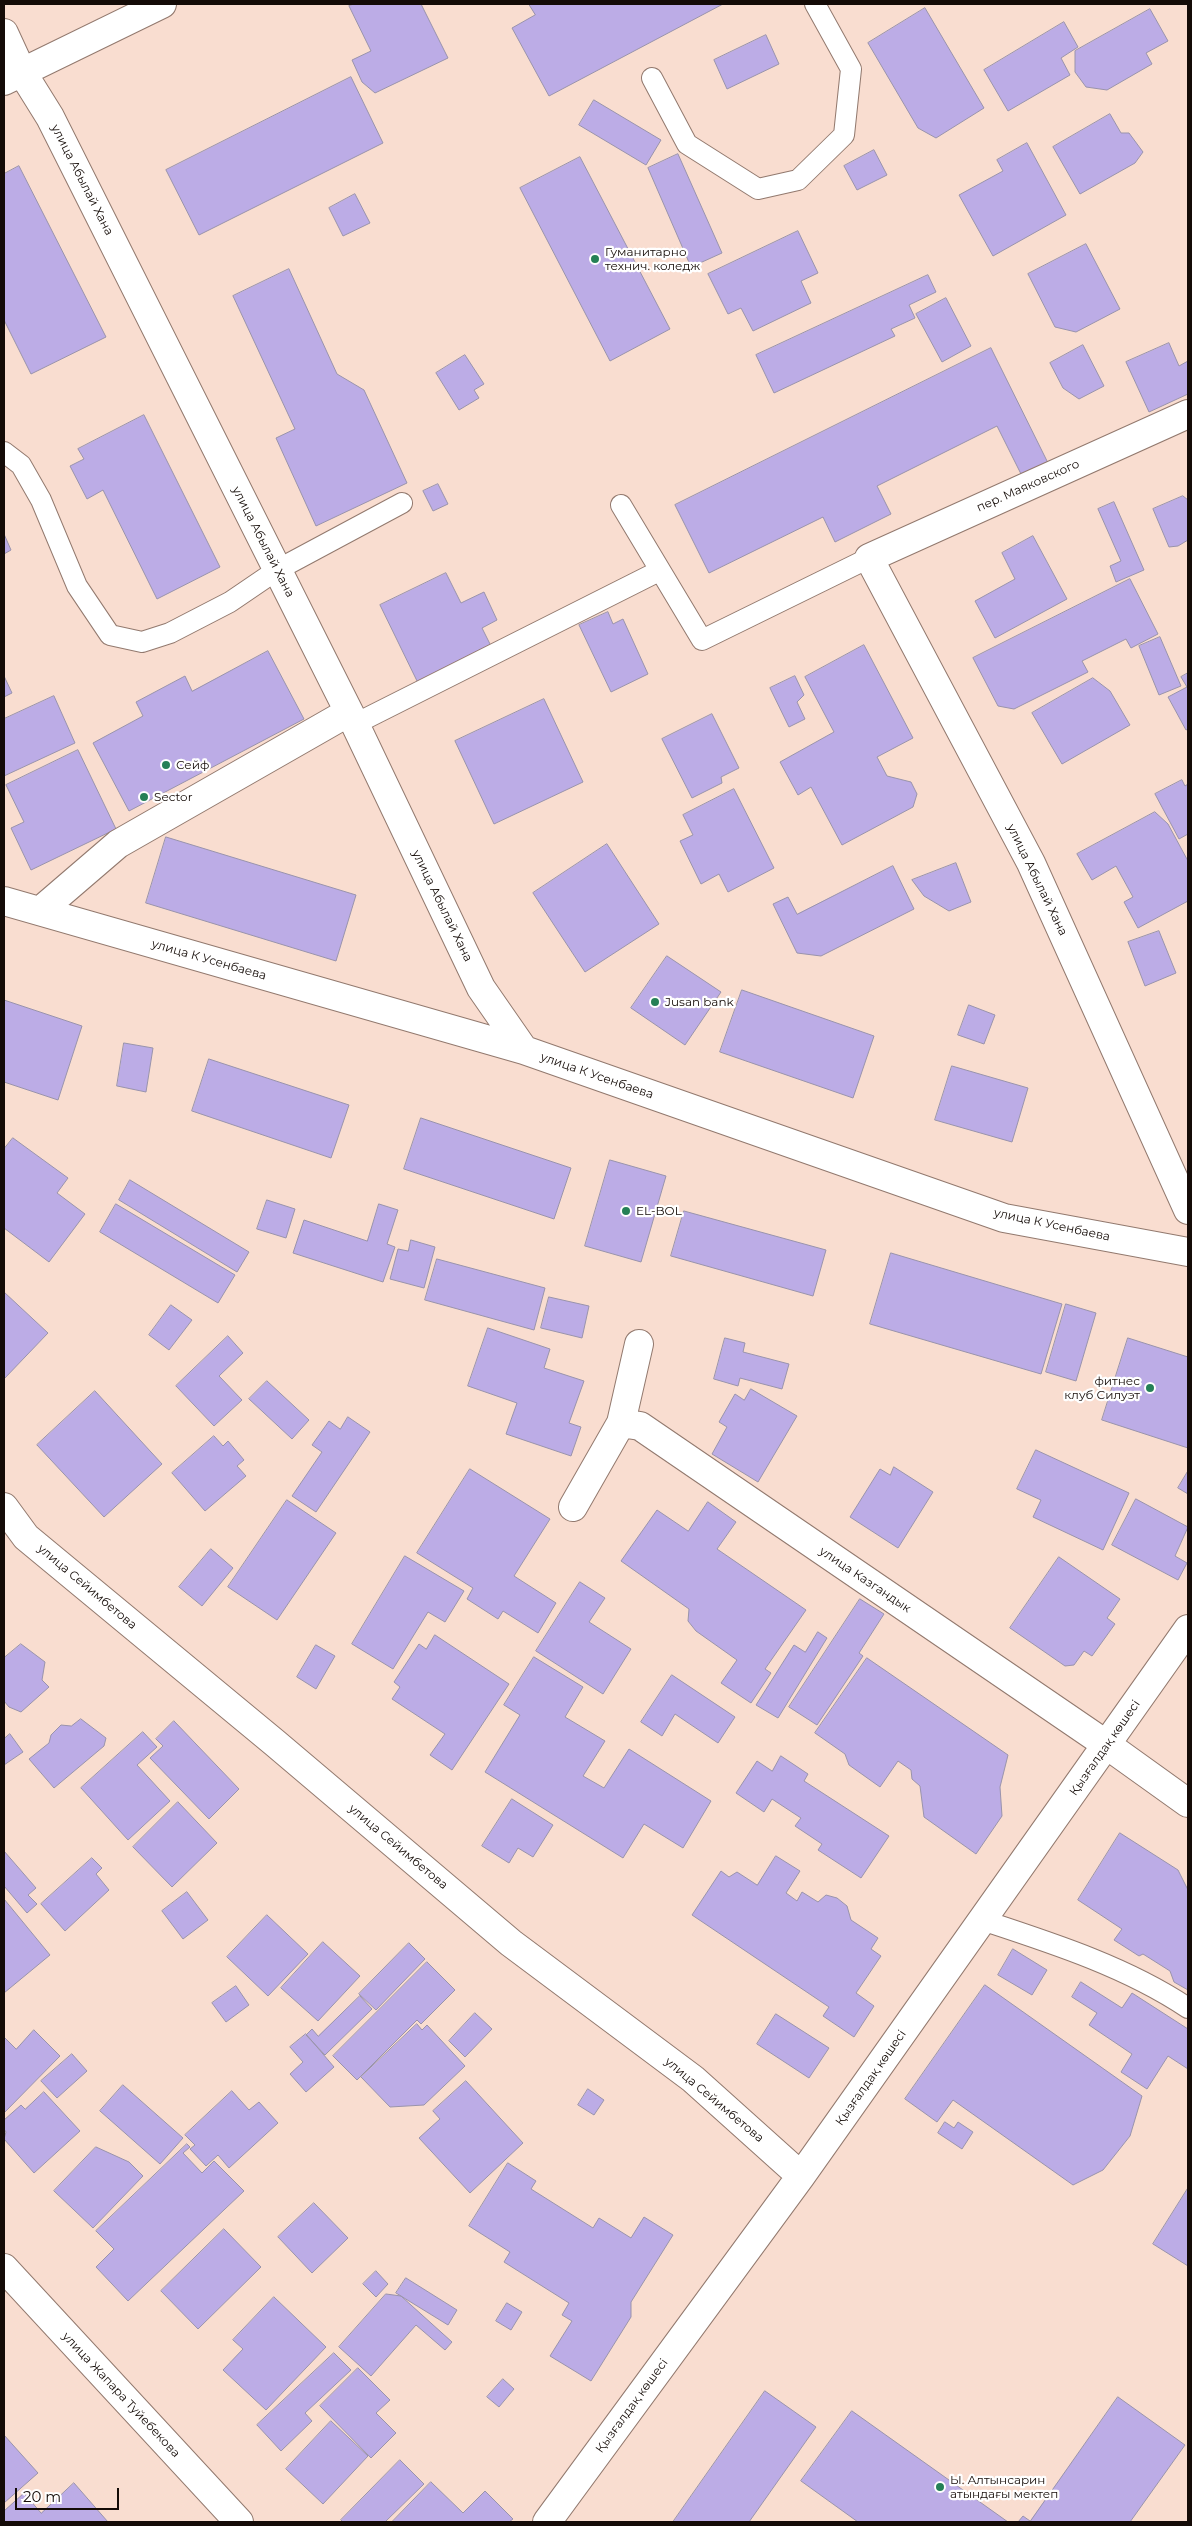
<!DOCTYPE html>
<meta charset="utf-8">
<style>
body{margin:0}
#map{position:relative;width:1192px;height:2526px;overflow:hidden;background:#f9ddd0;font-family:Montserrat,sans-serif}
canvas{display:block}
.frame{position:absolute;inset:0;border:5px solid #140b07;pointer-events:none}
.scale{position:absolute;left:15px;top:2488px;width:104px;height:22px;box-sizing:border-box;border:2px solid #140b07;border-top:0;padding-left:6px;font-size:15px;line-height:18px;white-space:nowrap;color:#140b07;-webkit-text-stroke:4px #fff;paint-order:stroke}
</style>
<div id="map">
<canvas width="1192" height="2526"></canvas>
<div class="frame"></div>
<div class="scale">20 m</div>
</div>
<script>
const ctx = document.querySelector('canvas').getContext('2d');
ctx.lineJoin = 'round';
function fill(path, color) {
  ctx.fillStyle = color;
  ctx.fill(path, 'evenodd');
}
function strokePath(path, color, width, dash) {
  ctx.strokeStyle = color;
  ctx.lineWidth = width;
  ctx.lineCap = dash ? 'butt' : 'round';
  ctx.setLineDash(dash || []);
  ctx.stroke(path);
}
function label(font, color, halo, rows, align = 'center') {
  ctx.font = font + ' Montserrat,sans-serif';
  ctx.lineWidth = 4.5;
  ctx.setLineDash([]);
  ctx.textBaseline = 'middle';
  ctx.strokeStyle = halo;
  ctx.fillStyle = color;
  for (const [text, x, y, turn = 0] of rows) {
    ctx.save();
    ctx.translate(x, y);
    ctx.rotate((+turn || 0) * Math.PI / 180);
    ctx.textAlign = isNaN(turn) ? turn : align;
    if (halo) ctx.strokeText(text, 0, 0);
    ctx.fillText(text, 0, 0);
    ctx.restore();
  }
}
const building = new Path2D(`
 M354 4H421L448 58 375 93 362 82 352 60 371 51 349 6Z
 M529 4H723L549 96 512 28 535 15Z
 M925 8 984 108 936 138 918 128 868 43Z
 M1150 9 1168 41 1146 53 1152 64 1107 90 1086 87 1075 72V51Z
 M1064 22 1078 47 1061 58 1070 75 1008 111 984 70Z
 M766 35 779 64 727 89 714 60Z
 M351 77 383 143 199 235 166 170Z
 M594 100 661 140 646 165 579 125Z
 M1110 114 1121 133H1129L1143 152 1135 163 1080 194 1053 147Z
 M1027 143 1066 215 993 256 959 195 1003 171 997 160Z
 M874 150 887 175 857 190 844 166Z
 M678 154 722 253 691 267 648 168Z
 M580 157 670 329 610 361 520 188Z
 M19 166 106 337 31 374 4 320V174Z
 M355 194 370 223 343 236 329 208Z
 M798 231 818 273 801 281 811 303 753 331 741 308 728 314 708 274Z
 M1086 244 1120 309 1076 332 1055 327 1028 274Z
 M289 269 337 374 364 390 407 483 316 526 276 438 295 429 233 296Z
 M928 275 936 292 909 305 915 318 891 329 895 336 774 393 756 355Z
 M946 298 971 346 942 362 916 314Z
 M1169 343 1179 366 1188 361V394L1149 412 1126 362Z
 M1083 345 1104 386 1079 399 1063 388 1050 363Z
 M991 348 1050 467 1024 480 997 426 877 486 891 514 835 542 823 517 709 573 675 505Z
 M465 355 484 384 474 390 479 398 459 410 436 373Z
 M144 415 220 567 157 599 103 490 87 499 70 466 84 459 78 449Z
 M438 484 448 504 433 511 423 491Z
 M1183 496 1188 500V540L1178 546 1169 547 1153 509Z
 M1114 502 1144 570 1116 582 1110 566 1121 561 1098 509Z
 M4 534 11 550 4 554Z
 M1033 536 1067 599 995 638 975 601 1015 579 1002 553Z
 M446 573 461 603 484 592 497 620 482 628 491 646 418 683 380 605Z
 M1130 579 1158 634 1131 648 1126 639 1082 661 1088 672 1014 709 998 706 973 658Z
 M608 612 613 624 623 619 648 674 611 692 579 625Z
 M1160 637 1181 686 1159 695 1139 646Z
 M864 645 913 738 877 757 887 776 911 782 917 794 913 807 842 845 811 787 798 795 780 762 834 732 805 677Z
 M268 651 304 719 129 811 93 743 143 716 136 702 185 676 192 691Z
 M1188 673V729L1186 730 1168 697 1187 687 1181 677Z
 M4 676 12 693 4 697Z
 M795 676 804 695 797 702 805 719 789 727 770 688Z
 M1093 678 1110 691 1130 725 1062 764 1032 713Z
 M54 696 75 743 4 776V719Z
 M544 699 583 782 494 824 455 741Z
 M712 714 739 768 721 777 722 783 692 798 662 739Z
 M78 750 116 829 31 870 11 828 24 822 6 785Z
 M1182 780 1185 786 1188 784V834L1179 839 1155 794Z
 M734 789 774 868 728 892 719 874 701 884 680 841 693 835 683 815Z
 M1155 812 1168 824 1188 861V901L1138 928 1124 902 1133 897 1116 866 1092 880 1077 854Z
 M166 837 356 895 336 961 146 903Z
 M607 844 659 924 585 972 533 893Z
 M956 863 971 902 949 911 924 896 912 880Z
 M893 866 914 909 821 956 797 953 773 904 788 897 797 914Z
 M1159 931 1176 973 1145 986 1128 942Z
 M667 956 721 992 685 1045 631 1008Z
 M742 990 874 1036 853 1098 720 1052Z
 M4 1000 82 1026 58 1100 4 1082Z
 M969 1005 995 1015 984 1044 958 1035Z
 M124 1043 153 1048 146 1092 117 1086Z
 M209 1059 349 1105 331 1158 192 1111Z
 M952 1066 1028 1088 1012 1142 935 1120Z
 M421 1118 571 1168 554 1219 404 1169Z
 M13 1138 68 1178 57 1193 85 1214 49 1262 4 1228V1149Z
 M610 1160 666 1176 641 1262 585 1246Z
 M130 1180 249 1252 237 1272 119 1200Z
 M267 1200 295 1209 286 1238 257 1229Z
 M116 1204 235 1275 218 1303 100 1232Z
 M379 1204 398 1210 387 1244 395 1247 383 1282 293 1253 304 1220 367 1241Z
 M684 1211 826 1250 813 1296 671 1256Z
 M411 1240 435 1247 424 1288 390 1279 398 1249 408 1251Z
 M891 1253 1062 1304 1041 1374 870 1324Z
 M437 1259 545 1288 534 1330 425 1300Z
 M4 1292 48 1333 4 1379Z
 M549 1297 589 1306 582 1338 541 1328Z
 M1066 1304 1096 1313 1076 1381 1046 1372Z
 M171 1305 192 1320 169 1350 149 1335Z
 M488 1328 550 1349 544 1368 584 1381 569 1423 581 1427 571 1456 506 1434 517 1403 468 1386Z
 M228 1336 243 1353 219 1376 242 1400 214 1426 176 1386Z
 M725 1338 745 1343 743 1352 789 1364 782 1389 740 1378 738 1386 714 1379Z
 M1128 1338 1188 1357V1448L1102 1420Z
 M267 1381 309 1420 292 1439 249 1399Z
 M751 1389 797 1416 758 1482 712 1454 727 1427 719 1422 735 1394 744 1400Z
 M95 1391 162 1464 104 1517 37 1445Z
 M348 1417 370 1432 316 1512 292 1496 322 1452 312 1445 329 1421 340 1429Z
 M214 1436 223 1446 228 1441 244 1460 237 1466 246 1476 205 1511 172 1473Z
 M1036 1450 1129 1493 1103 1550 1033 1517 1041 1500 1017 1489Z
 M894 1467 933 1492 898 1548 850 1517 880 1469 890 1475Z
 M470 1469 550 1519 514 1576 556 1603 538 1633 503 1611 498 1619 467 1599 473 1588 417 1553Z
 M1188 1471V1494L1178 1488Z
 M1136 1499 1188 1527 1175 1556 1187 1563 1178 1580 1112 1545Z
 M287 1500 336 1533 277 1620 228 1587Z
 M708 1502 736 1522 717 1549 806 1610 765 1669 771 1673 751 1703 721 1683 737 1660 696 1631 688 1621 689 1609 621 1561 657 1510 688 1531Z
 M211 1549 233 1568 202 1606 179 1587Z
 M405 1556 464 1591 445 1622 428 1612 393 1669 352 1644Z
 M1059 1557 1120 1599 1107 1618 1115 1624 1092 1656 1084 1651 1074 1665 1065 1666 1010 1628Z
 M580 1582 605 1598 589 1622 631 1649 603 1694 536 1651Z
 M860 1599 884 1614 859 1653 863 1656 817 1725 789 1707Z
 M818 1632 827 1638 778 1718 756 1705 794 1645 805 1652Z
 M435 1635 509 1684 452 1770 430 1755 445 1734 392 1699 400 1687 394 1682 419 1644 426 1649Z
 M21 1644 45 1662 42 1680 49 1687 21 1712 9 1707 4 1701V1658Z
 M316 1645 335 1656 316 1689 297 1677Z
 M534 1657 583 1687 565 1717 605 1741 583 1776 604 1788 629 1749 711 1801 683 1848 644 1824 623 1858 485 1772 520 1715 504 1705Z
 M867 1658 1008 1755 1000 1787 1002 1816 976 1854 924 1817 920 1786 912 1779 911 1770 898 1761 880 1787 849 1765 845 1754 815 1733Z
 M672 1675 735 1717 718 1743 675 1714 662 1736 641 1722Z
 M81 1719 106 1738 104 1746 54 1788 29 1759 49 1743 51 1735 61 1725 71 1726Z
 M174 1721 239 1789 209 1819 150 1758 163 1746 156 1739Z
 M143 1732 157 1747 137 1765 170 1801 128 1840 81 1788Z
 M10 1734 23 1752 4 1765V1739Z
 M781 1756 808 1774 804 1781 889 1836 861 1878 818 1850 822 1844 795 1826 801 1818 772 1799 764 1812 736 1793 757 1761 772 1771Z
 M512 1799 553 1825 533 1857 518 1848 509 1863 482 1846Z
 M178 1802 217 1843 172 1887 133 1847Z
 M1120 1833 1178 1870 1188 1890V1990L1174 1982 1170 1971 1143 1954 1139 1956 1114 1940 1122 1929 1078 1900Z
 M4 1851 36 1888 28 1895 37 1904 27 1913 4 1886Z
 M776 1856 800 1871 786 1893 797 1901 802 1892 818 1902 826 1895 837 1898 847 1906 851 1920 878 1938 871 1949 881 1956 856 1993 874 2006 854 2037 823 2016 829 2007 692 1915 721 1871 729 1877 737 1872 757 1885Z
 M92 1858 102 1868 96 1874 109 1890 65 1931 41 1904Z
 M187 1892 208 1920 183 1939 162 1911Z
 M4 1899 50 1955 4 1993Z
 M267 1915 308 1954 268 1996 227 1957Z
 M323 1942 360 1976 318 2021 281 1988Z
 M409 1943 425 1959 376 2010 359 1994Z
 M1013 1949 1047 1970 1032 1995 998 1975Z
 M427 1962 455 1990 421 2024 417 2020 357 2080 333 2056Z
 M1081 1982 1122 2008 1132 1993 1188 2029V2069L1168 2056 1147 2089 1121 2072 1132 2054 1089 2025 1097 2013 1072 1997Z
 M985 1985 1142 2096 1130 2136 1103 2170 1073 2185 953 2100 937 2122 905 2099Z
 M236 1986 249 2005 226 2022 212 2003Z
 M360 1996 372 2009 325 2055 306 2035 312 2029 318 2036Z
 M475 2013 492 2029 465 2057 449 2041Z
 M776 2014 829 2048 809 2078 757 2044Z
 M417 2024 422 2030 427 2025 465 2066 424 2105 390 2107 361 2077Z
 M34 2030 60 2056 4 2113V2037L16 2049Z
 M306 2034 334 2067 306 2092 290 2074 303 2062 290 2047Z
 M72 2054 87 2071 57 2098 41 2081Z
 M466 2081 523 2143 470 2193 419 2138 440 2119 433 2111Z
 M123 2085 183 2138 160 2164 100 2111Z
 M588 2089 604 2100 594 2115 578 2105Z
 M232 2091 249 2110 259 2102 278 2123 229 2168 218 2155 206 2166 190 2149 195 2145 185 2135Z
 M44 2092 80 2131 34 2173 4 2139 6 2132 4 2129V2120L21 2105 25 2109Z
 M945 2122 954 2128 958 2122 973 2132 962 2149 938 2133Z
 M187 2144 190 2147 183 2153 202 2173 214 2161 244 2191 128 2301 96 2267 114 2249 96 2231Z
 M96 2147 129 2162 143 2176 93 2228 54 2191Z
 M508 2163 536 2181 531 2189 593 2228 599 2218 631 2238 644 2217 673 2235 631 2302V2317L591 2381 550 2356 572 2321 562 2315 569 2303 504 2262 510 2252 469 2226Z
 M1188 2188V2266L1153 2244Z
 M314 2203 348 2238 312 2273 278 2237Z
 M224 2229 261 2267 198 2329 161 2291Z
 M376 2271 388 2284 376 2297 363 2284Z
 M406 2278 457 2310 448 2325 396 2293Z
 M386 2294 401 2296 452 2342 445 2350 416 2325 371 2376 339 2347Z
 M274 2297 326 2347 266 2410 223 2370 243 2349 233 2340Z
 M507 2303 522 2312 511 2330 496 2321Z
 M334 2353 351 2370 305 2413 312 2421 281 2451 257 2425Z
 M358 2368 390 2400 376 2413 396 2433 371 2458 320 2406Z
 M503 2379 514 2389 499 2407 487 2397Z
 M765 2391 816 2427 749 2522H673Z
 M1118 2397 1185 2445 1130 2522H1018L1023 2516 1030 2521Z
 M852 2411 1008 2522H858L801 2481Z
 M331 2421 368 2456 323 2504 286 2469Z
 M4 2435 38 2473 4 2503Z
 M400 2460 424 2484 385 2522H343L341 2520Z
 M431 2482 463 2513 485 2491 513 2519 509 2522H392Z
 M74 2483 108 2522H4V2511L24 2493 41 2513Z`);
fill(building, '#bcace6');
strokePath(building, '#9993ab', 1);
const service = new Path2D(`
 M652 78 687 144 758 189 798 180 844 135 851 69 815 4
 M4 452 21 465 41 500 77 586 110 635 142 642 170 633 230 602 277 570 402 503
 M621 505 702 640 869 558
 M355 724 659 571
 M982 1920C1052 1943 1127 1967 1188 2008`);
const minor = new Path2D(`
 M4 33 22 72 50 117 355 724 481 988 524 1050
 M4 81 162 4
 M1188 414 869 558 1031 863 1188 1210
 M4 901 524 1050 1004 1218 1188 1252
 M40 911 118 844 349 712
 M621 1423 640 1426 1107 1745 1188 1803
 M4 1507 26 1537 275 1743 511 1943 693 2079 801 2176
 M573 1507 621 1423 639 1344
 M4 2268 239 2522
 M547 2522 801 2176 1188 1629`);
strokePath(service, '#92796e', 22);
strokePath(minor, '#92796e', 30);
strokePath(service, '#fff', 20);
strokePath(minor, '#fff', 28);
for (const [x, y, r, color] of [
 [595,259,5,"#258056"],
 [166,765,5,"#258056"],
 [144,797,5,"#258056"],
 [655,1002,5,"#258056"],
 [626,1211,5,"#258056"],
 [1150,1388,5,"#258056"],
 [940,2487,5,"#258056"]
]) {
  const dot = new Path2D();
  dot.arc(x, y, r, 0, 2 * Math.PI);
  ctx.fillStyle = color;
  ctx.fill(dot);
  strokePath(dot, '#fff', 2);
}
label('12px', '#140b07', '#fff', [
 ["улица Абылай Хана",82,180,63],
 ["пер. Маяковского",1028,486,-24],
 ["улица Абылай Хана",263,542,63],
 ["улица Абылай Хана",1037,880,64],
 ["улица Абылай Хана",442,906,64],
 ["улица К Усенбаева",209,960,16],
 ["улица К Усенбаева",597,1076,19],
 ["улица К Усенбаева",1052,1225,12],
 ["улица Казгандык",865,1580,34],
 ["улица Сейимбетова",87,1587,40],
 ["Қызғалдақ көшесі",1105,1748,-55],
 ["улица Сейимбетова",398,1847,40],
 ["Қызғалдақ көшесі",871,2078,-55],
 ["улица Сейимбетова",714,2100,40],
 ["улица Жапара Туйебекова",121,2395,47],
 ["Қызғалдақ көшесі",632,2406,-54]
]);
label('12px', '#140b07', '#fff', [
 ["Гуманитарно",605,252],
 ["технич. коледж",605,266],
 ["Сейф",176,765],
 ["Sector",154,797],
 ["Jusan bank",665,1002],
 ["EL-BOL",636,1211],
 ["фитнес",1140,1381,"right"],
 ["клуб Силуэт",1140,1395,"right"],
 ["Ы. Алтынсарин",950,2480],
 ["атындағы мектеп",950,2494]
], 'left');
</script>
